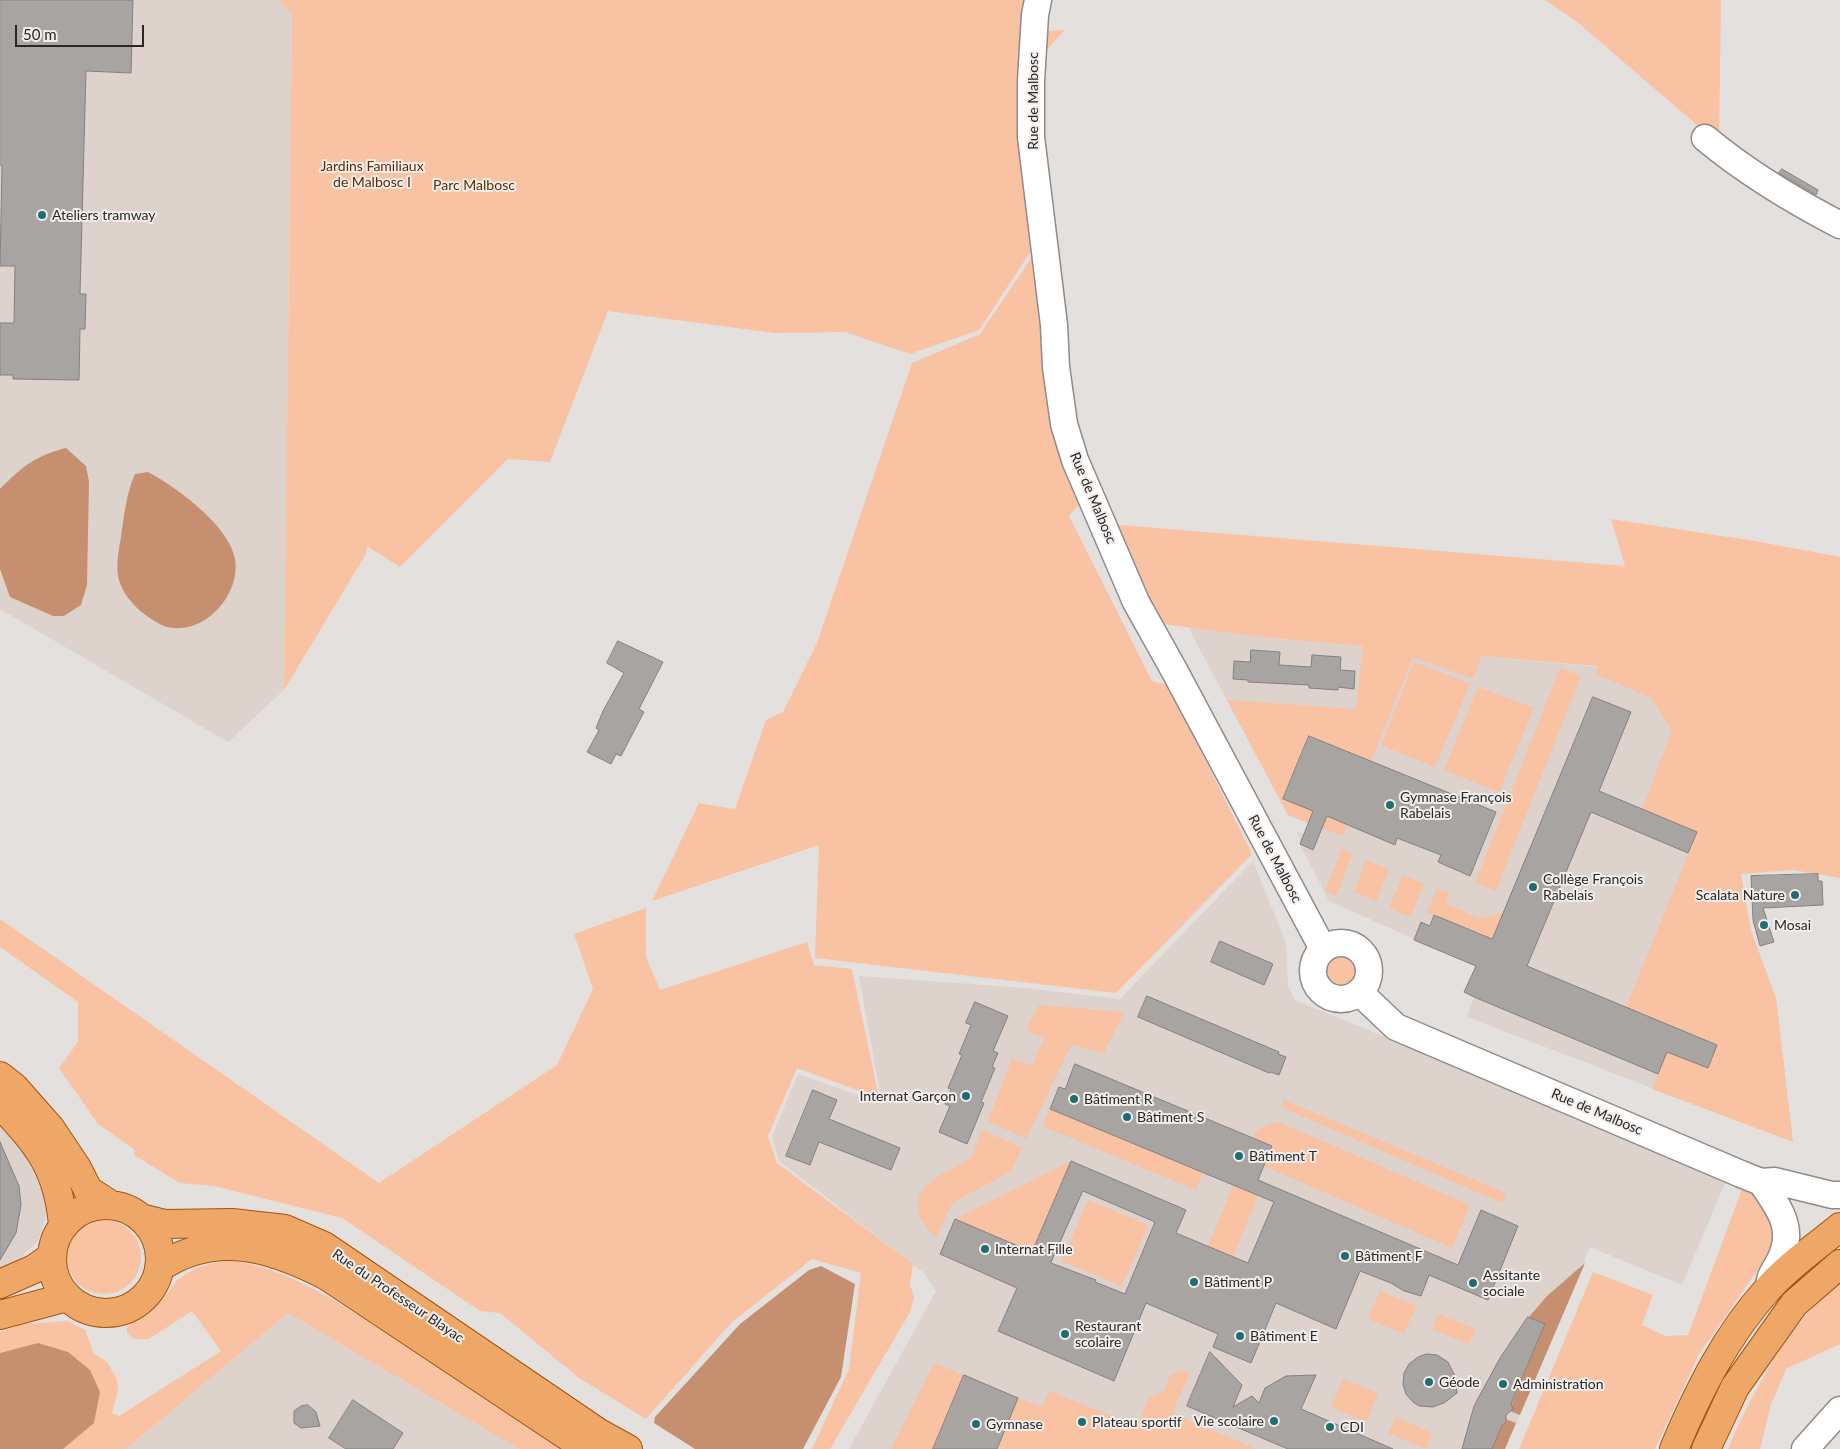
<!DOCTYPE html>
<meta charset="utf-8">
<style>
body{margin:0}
#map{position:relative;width:1840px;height:1449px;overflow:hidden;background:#e4e0de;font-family:Lato,sans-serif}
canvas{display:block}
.scale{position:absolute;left:15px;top:25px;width:129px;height:22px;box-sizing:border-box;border:2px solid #292727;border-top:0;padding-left:6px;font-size:15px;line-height:18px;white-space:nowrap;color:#292727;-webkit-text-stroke:4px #f2eeeb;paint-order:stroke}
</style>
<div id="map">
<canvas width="1840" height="1449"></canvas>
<div class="scale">50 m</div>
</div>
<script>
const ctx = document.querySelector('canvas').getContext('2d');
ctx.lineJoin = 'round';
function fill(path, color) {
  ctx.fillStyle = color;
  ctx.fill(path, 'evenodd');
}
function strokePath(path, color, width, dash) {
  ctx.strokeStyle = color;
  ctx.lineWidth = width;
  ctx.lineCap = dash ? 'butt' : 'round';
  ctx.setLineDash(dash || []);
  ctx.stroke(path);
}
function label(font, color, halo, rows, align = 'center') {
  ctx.font = font + ' Lato,sans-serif';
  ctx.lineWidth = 4;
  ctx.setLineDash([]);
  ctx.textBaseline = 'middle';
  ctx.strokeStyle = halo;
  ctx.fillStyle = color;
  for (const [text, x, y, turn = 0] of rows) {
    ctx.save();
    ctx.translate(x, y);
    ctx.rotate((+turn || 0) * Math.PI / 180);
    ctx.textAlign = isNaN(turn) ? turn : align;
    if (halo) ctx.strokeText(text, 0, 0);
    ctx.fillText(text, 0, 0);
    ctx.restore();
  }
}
fill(new Path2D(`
 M0 0H279L292 13 284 690 228 742 0 609Z
 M1188 627 1260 637 1670 673 1741 874 1751 931 1776 998 1793 1142 1467 1017 1474 997 1465 993 1470 979 1491 973 1329 901 1300 844 1301 841 1296 831 1318 839 1322 829 1288 815Z
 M1253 861 1286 943 1288 986 1295 1000 1727 1178 1682 1285 1590 1247 1505 1449H849L936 1291 923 1272 779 1161 772 1136 798 1074 882 1104 859 976 1025 988 1120 999Z
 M0 1126 25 1156 40 1183 48 1209 38 1241 11 1267 0 1272Z
 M288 1313 519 1449H126Z`), '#ddd2cc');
fill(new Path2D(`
 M279 0H1031L1027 32 1065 30 1023 76 1035 245 979 330 910 354 845 332 775 333 608 311 550 462 508 459 400 567 367 546 366 554 284 690 292 14Z
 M1545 0H1721L1719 144 1576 21Z
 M1035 253 1080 503 1069 516 1152 681 1168 685 1252 854 1116 993 815 958 819 845 652 901 699 803 735 809 766 720 783 712 817 643 912 363 980 334Z
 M1611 519 1755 541 1840 557V878L1793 870 1741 874 1751 931 1776 998 1793 1142 1652 1089 1667 1052 1707 1068 1717 1045 1626 1007 1697 833 1642 809 1672 731 1651 698 1596 674 1597 666 1481 656 1473 679 1413 657 1371 761 1309 736 1283 798 1347 825 1342 836 1288 815 1227 700 1356 709 1363 646 1260 637 1155 623 1119 525 1625 566Z
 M1414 662 1470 684 1435 767 1381 745Z
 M1560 668 1581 676 1496 891 1475 883Z
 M1478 687 1534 708 1499 792 1444 770Z
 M1342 849 1353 853 1336 896 1325 891Z
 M1366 860 1389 869 1376 901 1354 892Z
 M1403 875 1424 884 1410 917 1389 908Z
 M1437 889 1449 893 1446 904 1481 919 1503 912 1487 950 1427 912Z
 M646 908V957L660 990 807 942 814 965 852 969 879 1098 797 1068 768 1136 777 1163 913 1264 910 1284 914 1297 910 1312 830 1449H812L849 1369 861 1273 812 1259 731 1323 646 1419 579 1378 500 1313 480 1311 342 1218 214 1186 180 1183 134 1155 135 1150 98 1124 59 1068 78 1042V1002L0 947V919L379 1183 557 1065 593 989 574 934Z
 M1325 968a17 17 0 1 1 34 0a17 17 0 1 1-34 0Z
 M1039 1005 1124 1012 1104 1053 1071 1045 1026 1139 988 1121 1012 1059 1032 1066 1044 1038 1026 1030Z
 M1121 1083 1101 1130 1136 1145 1155 1097 1172 1104 1152 1151 1203 1173 1196 1190 1042 1126 1050 1109 1084 1123Z
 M1284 1100 1506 1193 1502 1203 1281 1107Z
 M1273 1123H1281L1470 1205 1452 1248 1264 1166 1272 1146 1252 1137 1257 1130Z
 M981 1130 1022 1148 1011 1171 952 1203 936 1238C929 1230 919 1219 918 1208 914 1183 954 1169 972 1158Z
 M1071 1161 1032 1252 955 1219Z
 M1233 1186 1258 1196 1233 1257 1208 1246Z
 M1742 1189 1757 1191 1768 1205 1775 1240 1761 1265 1699 1354 1655 1449H1519L1593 1272 1653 1295 1642 1325 1665 1336 1688 1335Z
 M1088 1200 1148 1225 1122 1286 1062 1261Z
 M67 1257a37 37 0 1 1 74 0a37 37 0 1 1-74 0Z
 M226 1260C287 1267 335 1301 387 1333 447 1370 504 1410 562 1449H519L288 1313 126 1449H0V1332L22 1324 68 1321 85 1330 94 1354 107 1362 117 1379 118 1391 112 1413 119 1416 221 1351 192 1311 149 1339H134L127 1333V1327L167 1294 177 1280 196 1268Z
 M1840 1280V1344L1786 1369 1771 1404 1760 1449H1728C1754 1388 1790 1324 1840 1280Z
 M1380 1291 1416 1306 1404 1334 1368 1319Z
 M1438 1314 1476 1329 1469 1345 1432 1329Z
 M934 1363 964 1375 933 1449H891Z
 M1183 1370 1190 1373 1172 1413 1256 1449H997L1018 1398 1042 1407 1049 1391 1137 1426 1149 1398 1165 1390 1170 1375Z
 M1343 1379 1378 1393 1366 1422 1331 1407Z
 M1395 1417 1432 1433 1426 1449 1388 1433Z`), '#f9c2a3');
fill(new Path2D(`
 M66 448 86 466 89 482 87 585 81 605 64 616H53L10 597 0 569V489C23 466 35 456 66 448Z
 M148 472C176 487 229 525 235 559 241 594 205 636 167 627 158 624 146 616 138 609 114 585 115 570 121 537 124 516 126 494 135 474Z
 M1585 1263 1520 1415 1510 1411 1513 1409 1511 1406 1545 1324 1529 1317 1547 1296Z
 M821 1266 855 1284 841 1377 803 1449H695L654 1423 655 1417 740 1324 809 1270Z
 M38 1343 68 1352 90 1370 100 1392 94 1423 63 1449H0V1353Z
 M1505 1419 1516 1423 1505 1449H1492L1503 1423 1506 1422Z`), '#c68f6f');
const building = new Path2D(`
 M0 0H133L131 73 86 71 80 294H86L85 329H80L79 380 13 379V375H0V323H14L15 266H0L2 165H0Z
 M1782 169 1818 190 1816 195 1779 173Z
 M618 641 663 662 639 709 644 712 621 756 616 754 611 764 587 752 599 730 596 728 603 711 624 673 607 663Z
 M1251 650 1280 652 1279 665 1311 667 1312 655 1341 657 1340 670 1355 671 1354 689 1338 687V690L1309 688V685L1248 682V680L1233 679 1234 661 1250 662Z
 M1593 697 1631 712 1599 791 1697 832 1688 853 1591 812 1527 966 1717 1045 1708 1068 1667 1052 1658 1074 1474 997 1464 992 1476 966 1414 940 1421 922 1430 926 1434 915 1492 939Z
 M1309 736 1496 812 1470 876 1438 862 1441 855 1397 838 1395 845 1327 816 1313 850 1300 844 1313 811 1283 799Z
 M1818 874V881H1822L1823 905 1763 908 1774 942 1760 946 1753 920 1751 876Z
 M1220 941 1273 964 1264 985 1211 962Z
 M1147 996 1279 1052 1278 1054 1286 1057 1279 1075 1271 1072 1269 1073 1138 1017Z
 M975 1002 1008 1016 993 1051 998 1053 992 1067 995 1068 981 1102 984 1103 967 1144 939 1132 950 1106 945 1104 951 1089 948 1088 962 1055 959 1054 971 1025 966 1023Z
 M1075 1064 1272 1146 1258 1180 1458 1265 1481 1210 1518 1226 1488 1300 1429 1275 1421 1296 1404 1291 1391 1283 1360 1271 1336 1329 1276 1303 1251 1363 1213 1347 1218 1334 1146 1303 1114 1381 998 1331 1017 1288 940 1254 955 1219 1032 1252 1071 1161 1186 1210 1176 1233 1248 1263 1274 1202 1050 1109 1059 1087 1065 1089ZM1083 1191 1155 1222 1125 1294 1095 1282 1096 1280 1051 1263Z
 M813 1090 837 1100 829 1119 900 1148 891 1170 819 1142 810 1165 786 1156Z
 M0 1142 19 1186 21 1205 16 1233 0 1260Z
 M1528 1317 1545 1324 1511 1404 1513 1409 1506 1415V1422L1502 1426 1492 1449H1462L1474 1406 1500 1358Z
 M1210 1352 1242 1385 1233 1407 1252 1396 1259 1403 1265 1388 1286 1376 1316 1375 1301 1409 1393 1449H1288L1187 1406Z
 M1427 1354 1437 1355 1448 1362 1456 1378 1457 1393 1444 1403 1433 1407 1419 1406 1413 1402 1406 1394 1403 1384 1404 1373 1409 1364 1418 1357Z
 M964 1375 1018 1398 997 1449H933Z
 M353 1400 403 1433 393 1449H346L329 1438Z
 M308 1405 316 1412 320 1426 301 1428 294 1423V1411L301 1406Z`);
fill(building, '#a8a4a2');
strokePath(building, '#84817f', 1);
const minor = new Path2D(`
 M1038 0 1035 15 1031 81V137L1054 325 1056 367 1064 424 1075 460 1136 602 1174 670 1323 949
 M1705 138C1747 173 1792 200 1840 225
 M1313 971a28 28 0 1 1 56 0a28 28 0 1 1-56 0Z
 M1359 992 1396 1027 1741 1174 1761 1182 1775 1181 1832 1195H1840
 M1761 1182C1778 1207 1796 1228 1780 1260 1775 1271 1769 1275 1769 1288
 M1805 1449 1840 1410`);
const major = new Path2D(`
 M0 1076 14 1087 51 1129 77 1168 88 1190 111 1205
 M0 1104C38 1145 58 1167 63 1225
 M52 1259a54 54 0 1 1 108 0a54 54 0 1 1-108 0Z
 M141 1218 165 1224 232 1223 285 1229 324 1246 599 1433 628 1449
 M159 1268C215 1230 271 1247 327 1276L587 1449
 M0 1284 34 1269 51 1257
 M0 1315 67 1297
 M1674 1449C1698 1392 1726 1335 1768 1289 1788 1266 1816 1247 1840 1227
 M1706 1449 1735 1387 1794 1304 1840 1264`);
strokePath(minor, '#8f8b89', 29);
strokePath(major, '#a35410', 30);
strokePath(minor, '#fff', 26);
strokePath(major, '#efa768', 28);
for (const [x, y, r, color] of [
 [42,215,5,"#206c70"],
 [1390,805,5,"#206c70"],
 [1533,887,5,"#206c70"],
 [1795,895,5,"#206c70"],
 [1764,925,5,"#206c70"],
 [966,1096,5,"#206c70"],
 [1074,1099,5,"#206c70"],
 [1127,1117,5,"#206c70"],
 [1239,1156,5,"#206c70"],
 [985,1249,5,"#206c70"],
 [1345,1256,5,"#206c70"],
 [1194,1282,5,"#206c70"],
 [1473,1283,5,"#206c70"],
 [1065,1334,5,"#206c70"],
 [1240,1336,5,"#206c70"],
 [1429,1382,5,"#206c70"],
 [1503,1384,5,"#206c70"],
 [1274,1421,5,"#206c70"],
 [1082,1422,5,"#206c70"],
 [976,1424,5,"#206c70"],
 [1330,1427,5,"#206c70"]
]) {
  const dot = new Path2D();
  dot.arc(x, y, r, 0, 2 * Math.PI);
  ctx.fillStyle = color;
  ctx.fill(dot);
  strokePath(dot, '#f2eeeb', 2);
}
label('14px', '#292727', '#f2eeeb', [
 ["Rue de Malbosc",1033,101,-90],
 ["Rue de Malbosc",1093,498,67],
 ["Rue de Malbosc",1275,859,62],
 ["Rue de Malbosc",1597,1112,23],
 ["Rue du Professeur Blayac",398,1296,34]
]);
label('14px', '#5f2b03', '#f2eeeb', [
 ["Jardins Familiaux",372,166],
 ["de Malbosc I",372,182],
 ["Parc Malbosc",474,185]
]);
label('14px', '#292727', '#f2eeeb', [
 ["Ateliers tramway",52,215],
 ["Gymnase François",1400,797],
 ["Rabelais",1400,813],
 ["Collège François",1543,879],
 ["Rabelais",1543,895],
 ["Scalata Nature",1785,895,"right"],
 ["Mosai",1774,925],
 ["Internat Garçon",956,1096,"right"],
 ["Bâtiment R",1084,1099],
 ["Bâtiment S",1137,1117],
 ["Bâtiment T",1249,1156],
 ["Internat Fille",995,1249],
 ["Bâtiment F",1355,1256],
 ["Assitante",1483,1275],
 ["sociale",1483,1291],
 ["Bâtiment P",1204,1282],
 ["Restaurant",1075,1326],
 ["scolaire",1075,1342],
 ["Bâtiment E",1250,1336],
 ["Géode",1439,1382],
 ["Administration",1513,1384],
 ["Vie scolaire",1264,1421,"right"],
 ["Plateau sportif",1092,1422],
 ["Gymnase",986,1424],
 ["CDI",1340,1427]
], 'left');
</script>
